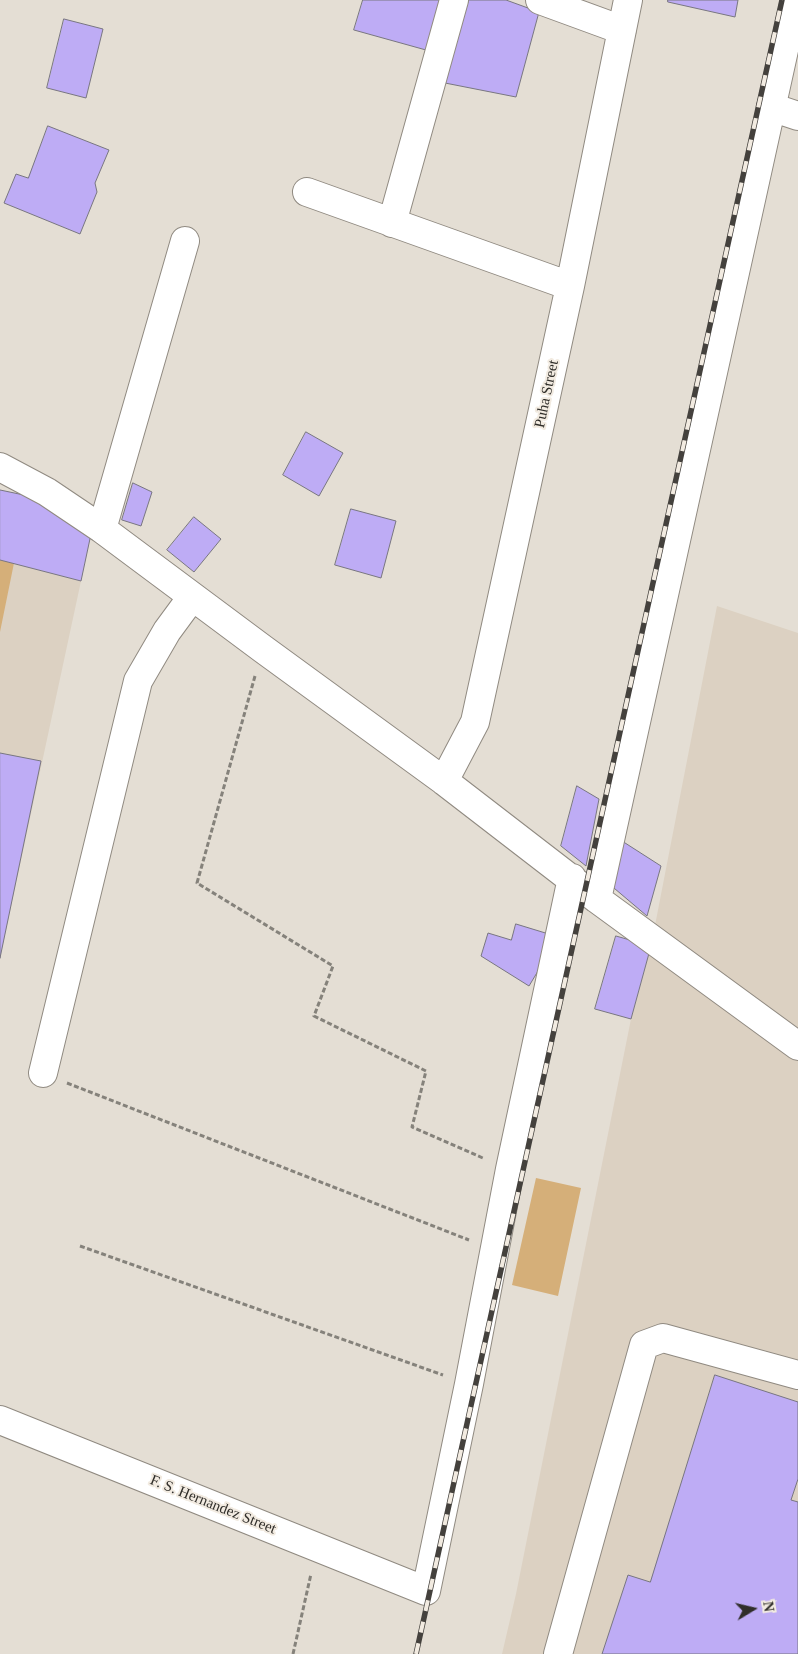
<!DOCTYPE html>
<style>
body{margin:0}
#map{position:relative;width:798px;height:1654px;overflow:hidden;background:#e4ded4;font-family:Georgia,serif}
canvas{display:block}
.north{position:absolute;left:728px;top:1584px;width:50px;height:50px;-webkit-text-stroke:4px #f2ebe1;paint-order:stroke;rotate:81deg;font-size:14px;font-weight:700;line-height:20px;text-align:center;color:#302e2a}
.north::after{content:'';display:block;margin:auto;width:18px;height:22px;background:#302e2a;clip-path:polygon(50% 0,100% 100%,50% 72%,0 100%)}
</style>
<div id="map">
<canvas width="798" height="1654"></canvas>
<div class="north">N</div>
</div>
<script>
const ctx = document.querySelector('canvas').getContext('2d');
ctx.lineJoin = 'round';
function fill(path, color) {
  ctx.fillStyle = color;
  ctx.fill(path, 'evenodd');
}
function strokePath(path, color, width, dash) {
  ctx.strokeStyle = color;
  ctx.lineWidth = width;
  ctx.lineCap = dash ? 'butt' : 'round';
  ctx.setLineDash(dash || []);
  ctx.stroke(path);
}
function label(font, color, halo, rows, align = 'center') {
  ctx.font = font + ' Georgia,serif';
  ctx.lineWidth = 4;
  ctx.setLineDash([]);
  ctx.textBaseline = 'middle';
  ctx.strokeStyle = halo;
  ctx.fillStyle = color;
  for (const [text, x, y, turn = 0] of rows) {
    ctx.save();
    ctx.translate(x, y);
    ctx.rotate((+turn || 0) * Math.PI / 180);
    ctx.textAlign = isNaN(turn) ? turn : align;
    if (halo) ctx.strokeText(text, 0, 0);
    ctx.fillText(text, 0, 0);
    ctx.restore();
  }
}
fill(new Path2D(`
 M0 560 81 581 0 958Z
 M717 606 798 633V1654H502L516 1594 631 1019 651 946Z`), '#dcd1c2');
fill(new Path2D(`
 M0 560 14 563 0 632Z
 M536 1178 581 1188 558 1296 512 1285Z`), '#d5af79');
const building = new Path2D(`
 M363 0H440L426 50 354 30Z
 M469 0H506L539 12 516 97 445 83Z
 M668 0H738L735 17 668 2Z
 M64 19 103 29 86 98 47 88Z
 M48 126 109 150 95 183 97 192 80 234 4 203 16 174 28 178Z
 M306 432 343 453 319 496 283 475Z
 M133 483 152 492 141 526 122 520Z
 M0 490 43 499 91 534 81 581 0 560Z
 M351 509 396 521 381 578 335 565Z
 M194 517 221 539 194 572 167 550Z
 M0 753 41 761 0 958Z
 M577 786 599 799 586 866 561 846Z
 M622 841 661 866 647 916 608 883Z
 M516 924 552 935 544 961 529 986 481 956 488 933 511 940Z
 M616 936 651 946 631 1019 595 1009Z
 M715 1375 798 1402V1479L791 1500 798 1502V1654H602L628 1575 650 1582Z`);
fill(building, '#beacf5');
strokePath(building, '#787680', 1);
const minor = new Path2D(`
 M540 0 622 30
 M771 107 798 116
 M307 192 570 286
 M392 223 454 0
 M0 467 47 492 102 529 263 649 444 781 597 899 798 1046
 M102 529 185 241
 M444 781 475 722 570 286 628 0
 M597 899 795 0
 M43 1073 138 681 167 631 192 597
 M0 1420 426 1591 469 1384 510 1169 572 878
 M558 1654 644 1345 663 1338 798 1375`);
strokePath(minor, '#908a81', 30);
strokePath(new Path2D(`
 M255 676 197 883 333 966 314 1016 426 1071 412 1127 485 1159
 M67 1083 469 1240
 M80 1246 443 1375
 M293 1654 311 1574`), '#85827b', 3, [5, 2.5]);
strokePath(minor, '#fff', 28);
const rail = new Path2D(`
 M416 1654 782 0`);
strokePath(rail, '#44413d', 5.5);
strokePath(rail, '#f2ebe1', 4, [11]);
label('15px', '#302e2a', '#f2ebe1', [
 ["Puha Street",547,394,-78],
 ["F. S. Hernandez Street",213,1505,22]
]);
</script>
